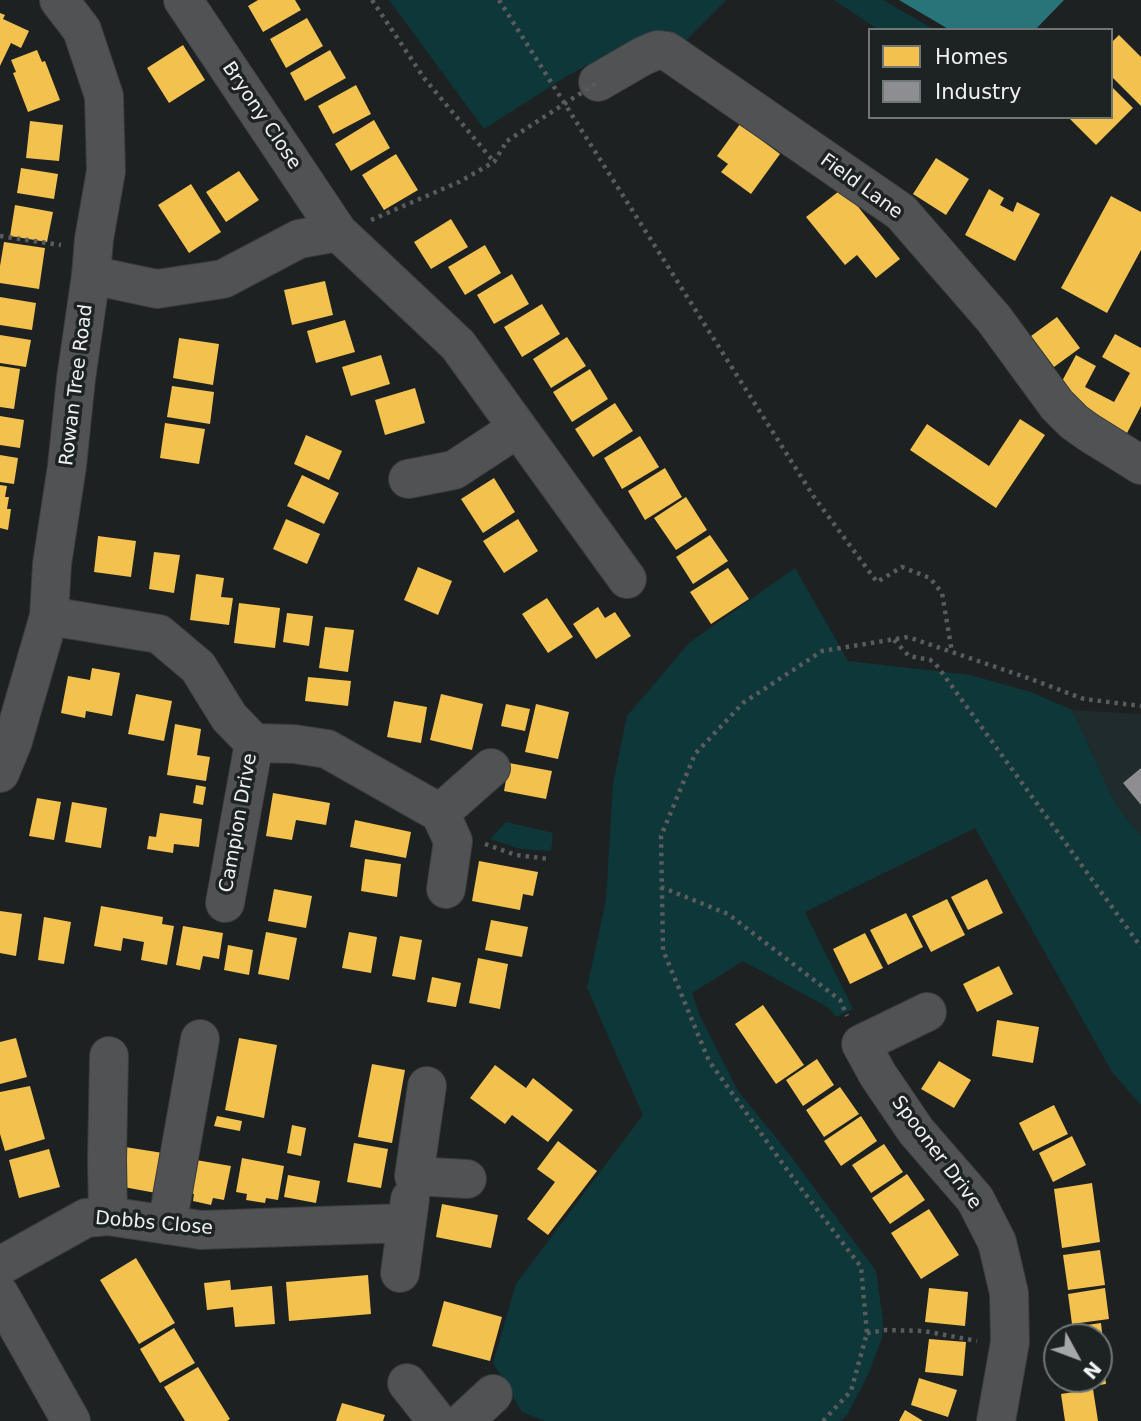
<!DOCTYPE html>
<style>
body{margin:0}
#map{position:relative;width:1141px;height:1421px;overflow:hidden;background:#1e2122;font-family:"DejaVu Sans",sans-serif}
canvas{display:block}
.legend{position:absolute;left:868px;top:28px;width:245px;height:91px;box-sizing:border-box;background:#1d2223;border:2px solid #707575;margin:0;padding:9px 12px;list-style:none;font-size:21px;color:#edf1f1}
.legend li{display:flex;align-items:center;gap:14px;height:35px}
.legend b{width:35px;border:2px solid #707575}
.north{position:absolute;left:1043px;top:1323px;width:70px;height:70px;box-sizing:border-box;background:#1d2223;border:2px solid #707575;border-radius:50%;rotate:131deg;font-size:19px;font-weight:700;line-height:28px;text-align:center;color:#edf1f1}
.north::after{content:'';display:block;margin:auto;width:24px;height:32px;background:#a5a8a9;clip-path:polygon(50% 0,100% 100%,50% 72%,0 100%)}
</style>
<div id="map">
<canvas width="1141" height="1421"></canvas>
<ul class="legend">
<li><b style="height:19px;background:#f2c14e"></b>Homes</li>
<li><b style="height:19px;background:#8d8d92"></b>Industry</li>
</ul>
<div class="north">N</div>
</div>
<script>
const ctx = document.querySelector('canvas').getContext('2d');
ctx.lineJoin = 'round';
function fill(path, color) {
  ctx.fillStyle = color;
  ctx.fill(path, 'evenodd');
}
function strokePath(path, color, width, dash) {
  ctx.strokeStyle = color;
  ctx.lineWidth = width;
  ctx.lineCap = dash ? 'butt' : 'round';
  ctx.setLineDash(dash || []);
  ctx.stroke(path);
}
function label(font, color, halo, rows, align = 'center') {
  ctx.font = font + ' "DejaVu Sans",sans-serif';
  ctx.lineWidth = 7;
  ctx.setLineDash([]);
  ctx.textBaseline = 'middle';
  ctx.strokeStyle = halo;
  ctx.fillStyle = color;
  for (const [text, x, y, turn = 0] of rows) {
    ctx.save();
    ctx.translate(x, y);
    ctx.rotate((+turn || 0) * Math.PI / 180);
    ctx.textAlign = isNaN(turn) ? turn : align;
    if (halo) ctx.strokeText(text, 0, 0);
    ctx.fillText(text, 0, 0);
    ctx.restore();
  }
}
fill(new Path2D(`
 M1072 710 1141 714V836L1116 805Z`), '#1f2b2c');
fill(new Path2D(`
 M389 0H726L680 46 650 31 567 76 484 129Z
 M834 0H883L935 30H879Z
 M795 568 848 661 970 675 1031 692 1072 710 1116 805 1141 836V1105L1112 1072 975 828 805 912 853 1009 836 1017 829 1008 743 961 692 993 700 1016 738 1091 787 1151 876 1271 883 1321 882 1338 868 1375 847 1415 840 1421H545L522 1412 493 1363 516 1284 643 1115 587 988 606 900 613 784 627 716 689 643Z
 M506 822 553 833 551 851 521 849 490 839Z`), '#0e373a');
fill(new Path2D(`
 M899 0H1064L1035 30H950Z`), '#287479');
fill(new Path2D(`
 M258 0H295L301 10 263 32 248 6Z
 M0 13 5 15 3 19 29 31 21 48 11 43 0 66Z
 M307 18 323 46 286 68 270 39Z
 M1119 35 1141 57V106L1111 76V43Z
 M183 45 205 80 169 103 147 68Z
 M37 50 42 62 45 61 60 100 28 112 13 73 16 72 11 60Z
 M330 50 346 78 305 101 290 73Z
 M356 85 371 114 333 134 318 106Z
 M1111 86 1133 108 1096 145 1068 117H1111Z
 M374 120 390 148 351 171 335 144Z
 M30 121 63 125 59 161 26 158Z
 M740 124 780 154 751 194 721 172 728 164 717 156Z
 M396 154 418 190 384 210 362 175Z
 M936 158 969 179 946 215 913 194Z
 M21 168 58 174 54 199 17 193Z
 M239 171 259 200 226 222 206 192Z
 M191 184 221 232 189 253 158 205Z
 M843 188 900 259 876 278 857 255 845 265 806 217Z
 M989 189 1004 198 1000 205 1013 212 1017 202 1040 214 1015 261 965 235Z
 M1111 196 1141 212V250L1107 313 1061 288Z
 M15 205 53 212 47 242 10 236Z
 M451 219 468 247 431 269 414 242Z
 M4 242 45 248 39 289 0 283V266Z
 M485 245 501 273 465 295 448 267Z
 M512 274 529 304 494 324 477 295Z
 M325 281 333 315 292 325 284 290Z
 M0 297 36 303 32 330 0 325Z
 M542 304 560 334 522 357 504 327Z
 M1057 317 1080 348 1054 367 1031 336Z
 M345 320 355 352 316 363 307 331Z
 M1115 334 1141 348V406L1125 437 1069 407 1060 385 1076 355 1096 366 1085 387 1114 402 1130 373 1102 357Z
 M0 335 31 340 26 367 0 363Z
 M567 337 586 366 551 388 533 359Z
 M179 338 219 344 213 385 173 378Z
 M381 355 390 384 351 396 342 367Z
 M0 366 20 369 14 409 0 407Z
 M590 369 608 399 572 422 553 392Z
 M172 386 214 392 210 424 167 417Z
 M415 388 425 423 385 435 375 400Z
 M615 403 633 431 593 457 575 429Z
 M0 416 24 420 20 448 0 445Z
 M1020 419 1045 435 996 508 910 450 927 424 989 466Z
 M165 423 205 429 199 464 160 458Z
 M306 435 342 451 329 480 294 464Z
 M640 436 659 467 622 489 604 458Z
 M0 455 18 458 14 484 0 482Z
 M665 468 682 497 645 520 628 491Z
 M302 475 339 493 324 524 287 506Z
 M494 478 515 512 483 533 461 499Z
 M0 485 7 486 5 497H9L7 509H11L8 530 0 528Z
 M686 497 707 530 676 550 654 518Z
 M286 519 320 534 307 564 273 549Z
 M518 519 538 551 504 573 483 541Z
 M710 535 728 561 693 584 676 557Z
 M98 536 136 541 131 577 94 572Z
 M154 552 180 555 174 593 149 589Z
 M418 567 452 581 438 615 404 600Z
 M728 568 749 599 711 624 690 592Z
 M196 574 224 578 221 597 233 598 229 625 190 620Z
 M547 598 573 637 548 653 522 614Z
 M239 603 280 608 275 648 234 643Z
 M598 607 605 618 615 612 631 636 596 659 573 624Z
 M287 613 313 616 309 646 283 642Z
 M325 627 354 630 348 672 319 668Z
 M92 668 120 673 112 716 86 711 85 718 61 713 68 676 90 680Z
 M308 677 351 681 348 706 305 701Z
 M136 694 172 701 164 741 128 734Z
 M441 694 483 704 472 750 430 740Z
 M394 701 427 707 421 743 387 737Z
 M506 704 530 709 525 731 501 726Z
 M536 704 569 712 558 759 525 752Z
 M175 724 201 729 197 755 210 757 206 781 167 775Z
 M509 763 552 771 546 799 504 791Z
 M196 785 206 787 203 805 193 803Z
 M273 793 330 803 326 825 296 820 292 840 266 836Z
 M37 798 61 802 54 840 29 836Z
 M72 802 107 808 101 848 65 842Z
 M160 813 202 819 199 847 174 844 173 853 147 849 149 836 156 837Z
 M355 820 411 832 406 858 350 847Z
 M365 859 401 864 397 897 361 891Z
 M479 861 538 872 533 896 523 894 520 910 472 901Z
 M987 879 1003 913 968 930 951 897Z
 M274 889 312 896 306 928 268 921Z
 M947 899 965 935 931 952 912 916Z
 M101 906 163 917 162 924 174 926 167 965 141 960 144 942 123 938 121 951 94 946Z
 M0 911 22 914 16 956 0 953Z
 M906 913 923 947 888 965 870 930Z
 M44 917 71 922 64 964 38 960Z
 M491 920 528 927 522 957 485 950Z
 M183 926 223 933 219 959 203 956 200 970 176 965Z
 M266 932 297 938 289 980 258 974Z
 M349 932 377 937 371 973 342 968Z
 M865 933 883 968 850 984 833 949Z
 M400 936 422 940 415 980 392 976Z
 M228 945 253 950 249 975 224 970Z
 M478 958 508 964 500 1009 469 1003Z
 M999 966 1013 994 977 1012 963 984Z
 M432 977 461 983 456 1007 427 1002Z
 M763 1005 804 1065 776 1084 735 1024Z
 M997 1020 1039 1027 1033 1063 992 1056Z
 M16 1038 27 1077 0 1084V1042Z
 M239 1038 277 1045 264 1118 225 1110Z
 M817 1059 834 1085 803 1106 786 1080Z
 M939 1061 971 1080 954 1108 921 1089Z
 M372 1064 405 1070 392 1143 358 1137Z
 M495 1065 526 1088 533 1078 573 1110 548 1142 512 1115 505 1124 470 1098Z
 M30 1086 45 1139 5 1151 0 1134V1092Z
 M840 1087 859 1114 824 1137 806 1110Z
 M1054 1105 1068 1134 1033 1151 1019 1123Z
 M217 1116 242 1121 240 1131 214 1126Z
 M861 1116 877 1141 841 1166 824 1141Z
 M292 1125 306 1128 301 1156 287 1153Z
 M1072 1136 1086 1165 1053 1182 1039 1153Z
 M558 1141 597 1171 548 1235 527 1219 555 1182 537 1169Z
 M354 1143 388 1149 381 1188 347 1182Z
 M884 1144 903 1172 871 1193 852 1165Z
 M125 1147 163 1153 156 1193 118 1186Z
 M49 1149 60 1187 19 1198 9 1160Z
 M242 1158 284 1166 278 1200 266 1198 265 1203 246 1200 247 1194 236 1192Z
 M190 1159 231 1166 224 1200 213 1198 211 1205 193 1201 194 1194 184 1192Z
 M907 1174 925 1200 890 1224 872 1198Z
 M288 1175 320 1181 316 1203 284 1197Z
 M1092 1183 1100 1242 1062 1248 1054 1189Z
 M442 1204 498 1215 491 1248 436 1237Z
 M929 1209 959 1255 921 1279 891 1233Z
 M1100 1250 1105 1285 1068 1290 1063 1255Z
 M136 1258 175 1323 139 1344 100 1280Z
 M368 1275 371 1314 289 1321 286 1282Z
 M230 1280 231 1290 272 1286 275 1324 235 1327 233 1307 207 1310 204 1283Z
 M929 1288 968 1292 965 1326 925 1322Z
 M1105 1288 1109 1319 1072 1324 1068 1294Z
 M444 1301 502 1317 490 1361 432 1346Z
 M1101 1323 1104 1350H1099V1337H1068L1066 1328Z
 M174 1328 195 1363 160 1383 140 1349Z
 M929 1339 966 1342 963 1376 925 1372Z
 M1102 1355 1106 1384 1073 1389 1072 1379H1099V1356Z
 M198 1367 230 1419 227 1421H185L164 1387Z
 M919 1378 957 1390 948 1417 911 1405Z
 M1093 1389 1098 1421H1065L1061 1394Z
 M342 1403 385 1415 383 1421H336Z
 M905 1410 923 1421H899Z`), '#f2c14e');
fill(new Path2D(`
 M1141 768V805L1123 783Z`), '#8d8d92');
const minor = new Path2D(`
 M183 0 338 232 458 345 627 579
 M598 82 643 56 657 50 667 51 901 212 994 319 1057 405 1074 422 1088 432 1141 465
 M91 275 157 289 223 279 299 239 338 232
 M408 479 454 470 518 428
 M49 616 159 634 198 667 229 717 254 743 294 744 327 749 440 813 453 841 446 889
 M0 773 13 741 49 616 52 564 67 466 76 379 91 275 94 239 106 171 104 96 82 30 59 0
 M440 813 491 768
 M225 903 254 743
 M927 1012 861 1044 878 1075 916 1131 975 1199 997 1242 1009 1293 1010 1342 996 1421
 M427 1086 414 1176 467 1179
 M108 1216 107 1160 109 1056
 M167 1225 200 1039
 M0 1266 86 1218 108 1216 201 1230 405 1223
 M400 1273 410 1199
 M0 1295 71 1421
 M407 1383 437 1421
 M464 1421 493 1394`);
strokePath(minor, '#393c3d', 40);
strokePath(new Path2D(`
 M372 0 424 78 494 162
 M499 0 814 497 877 582 902 567 930 578 942 593 952 652
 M371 220 459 182 494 162 507 141
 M0 236 61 245
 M894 640 909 656 930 660 935 663 1141 947
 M485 844 516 855 549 859
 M661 887 728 914 840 1000 847 1016
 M867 1333 886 1330 924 1331 977 1341
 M823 1421 851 1391 867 1333 861 1267 793 1178 709 1061 663 950 661 836 695 754 743 703 822 651 908 637 1028 678 1084 699 1141 706`), '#595b5c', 4.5, [3.5, 5]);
strokePath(minor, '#505253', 38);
strokePath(new Path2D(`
 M507 141 598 82`), '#595b5c', 4.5, [3.5, 5]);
label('19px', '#edf1f1', '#1d2223', [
 ["Bryony Close",261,116,56],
 ["Field Lane",861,187,36],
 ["Rowan Tree Road",77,385,-83],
 ["Campion Drive",239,823,-80],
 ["Spooner Drive",936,1153,53],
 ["Dobbs Close",154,1224,5]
]);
</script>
